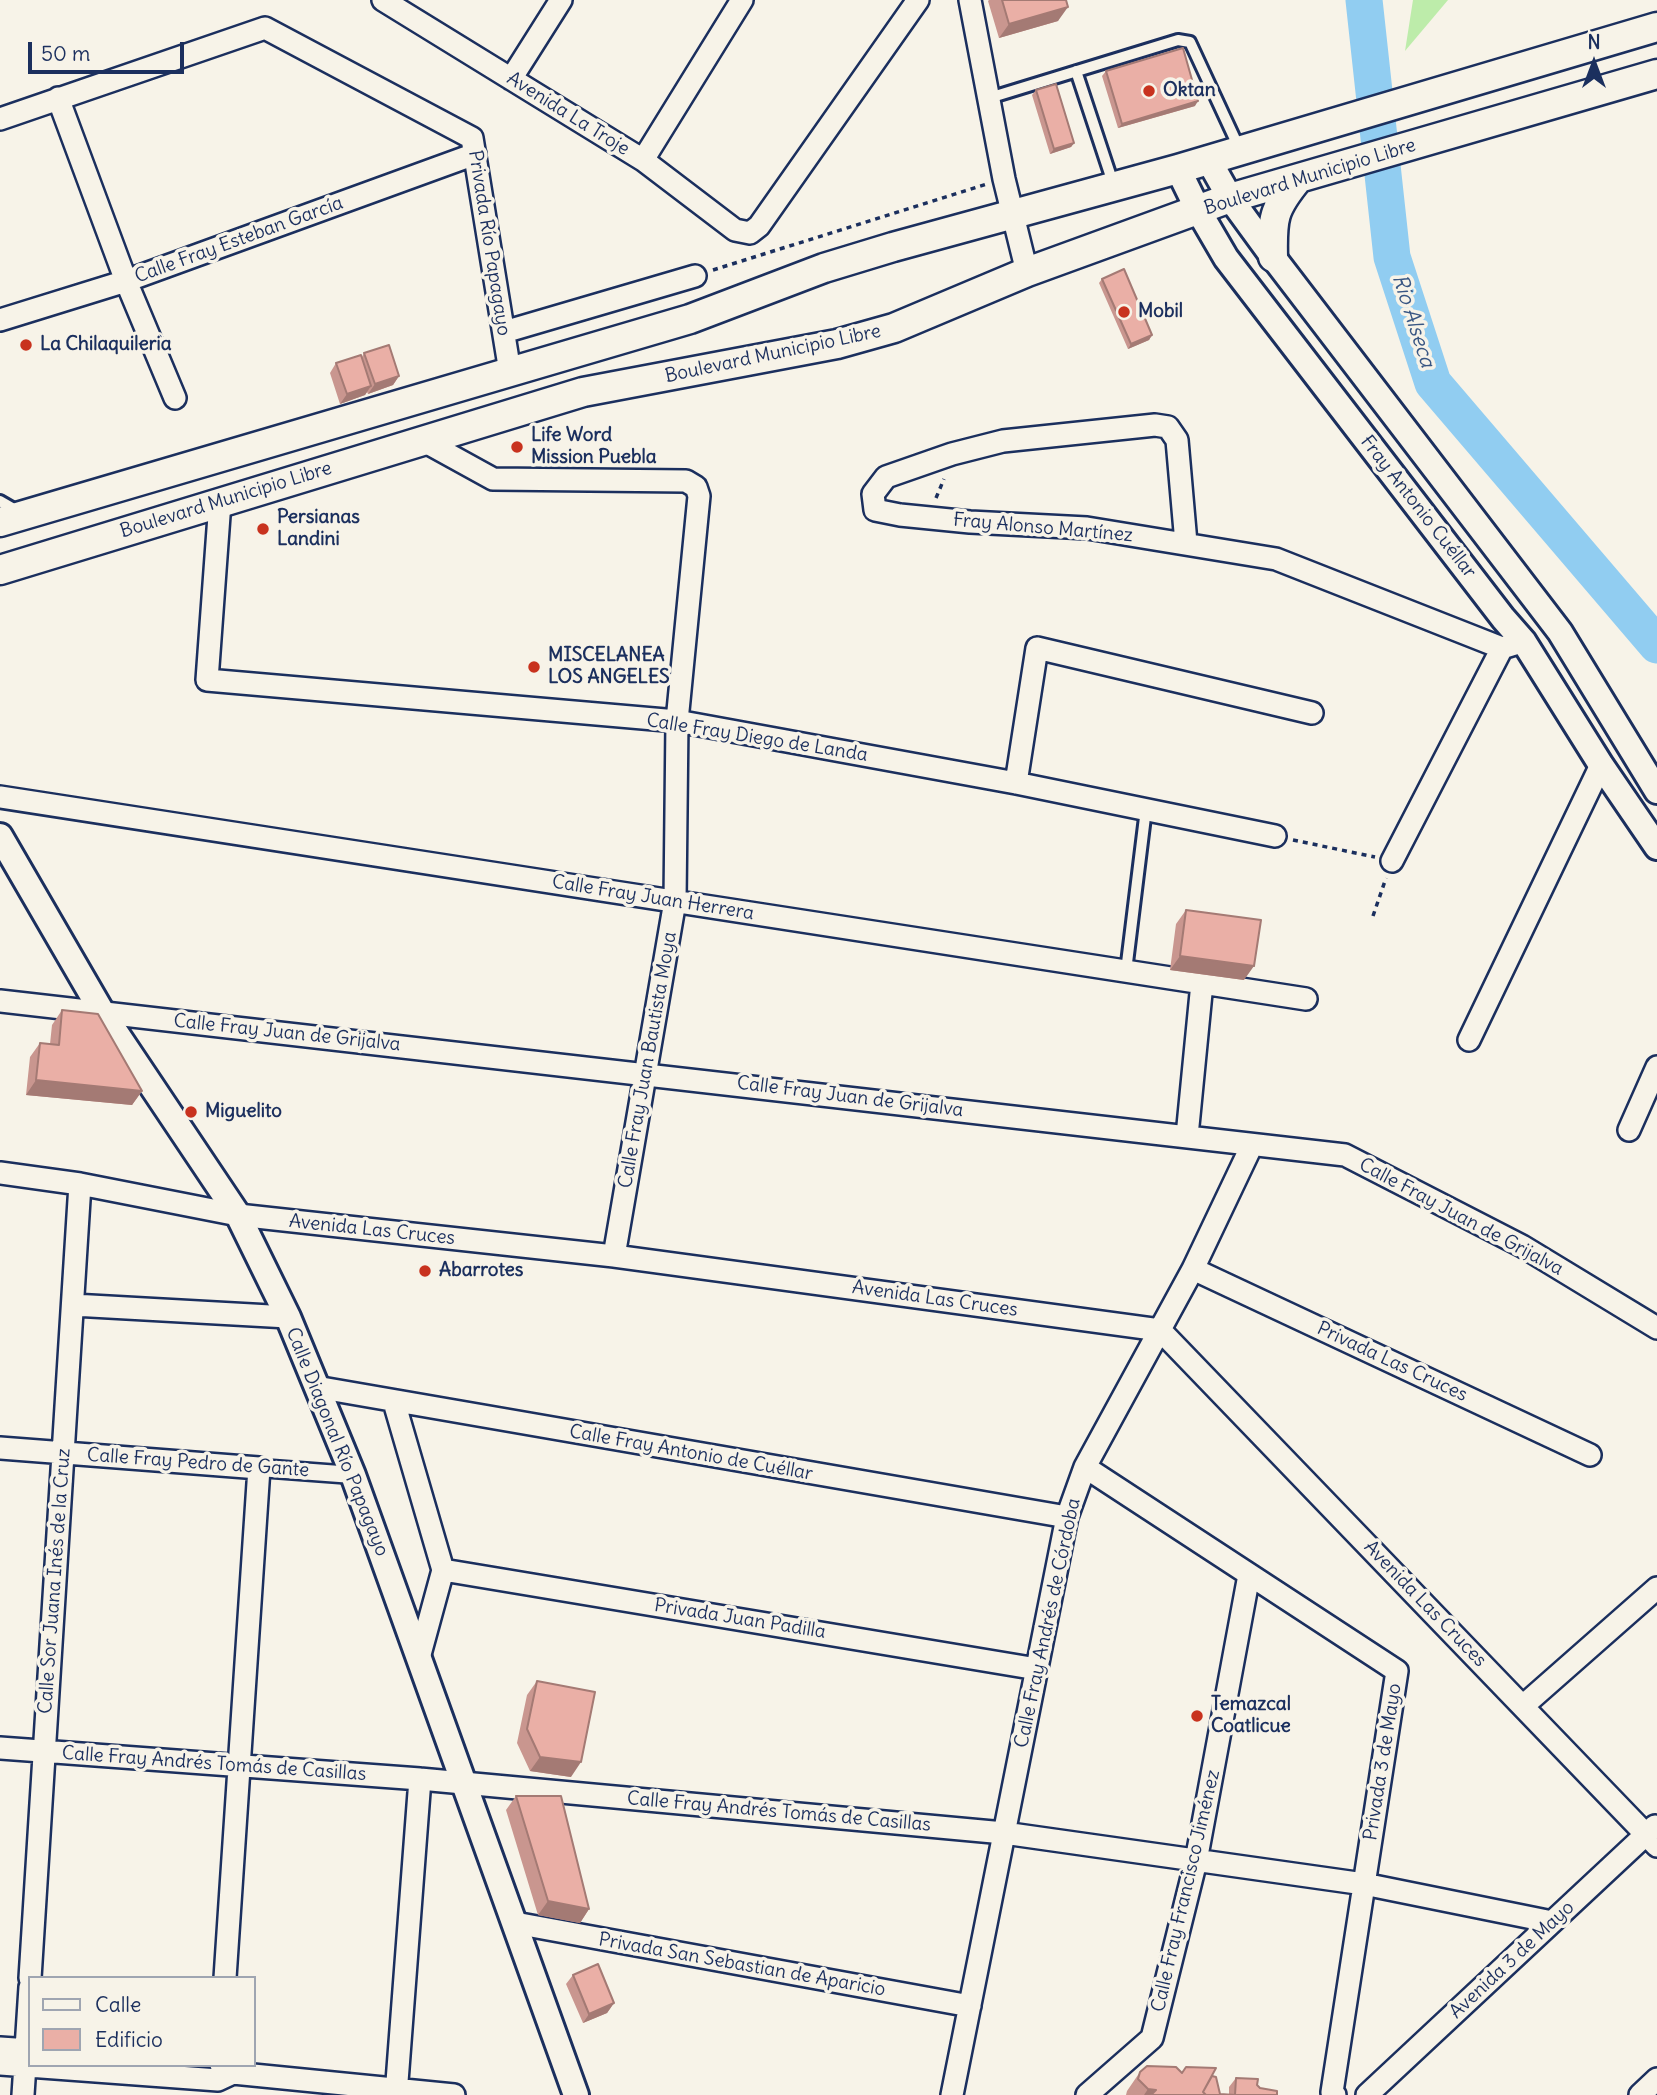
<!DOCTYPE html>
<meta charset="utf-8">
<style>
body{margin:0}
#map{position:relative;width:1657px;height:2095px;overflow:hidden;background:#f7f3e8;font-family:Delius,sans-serif}
canvas{display:block}
.legend{position:absolute;left:28px;top:1976px;width:228px;height:91px;box-sizing:border-box;background:#f7f3e8;border:2px solid #9fa5b1;margin:0;padding:9px 12px;list-style:none;font-size:21px;color:#1b2f5e}
.legend li{display:flex;align-items:center;gap:14px;height:35px}
.legend b{width:35px;border:2px solid #9fa5b1}
.north{position:absolute;left:1559px;top:28px;width:70px;height:70px;-webkit-text-stroke:5px #f7f3e8;paint-order:stroke;rotate:0deg;font-size:19px;font-weight:700;line-height:28px;text-align:center;color:#1b2f5e}
.north::after{content:'';display:block;margin:auto;width:24px;height:32px;background:#1b2f5e;clip-path:polygon(50% 0,100% 100%,50% 72%,0 100%)}
.scale{position:absolute;left:28px;top:42px;width:156px;height:32px;box-sizing:border-box;border:4px solid #1b2f5e;border-top:0;padding-left:9px;font-size:21px;line-height:24px;white-space:nowrap;color:#1b2f5e;-webkit-text-stroke:5px #f7f3e8;paint-order:stroke}
</style>
<div id="map">
<canvas width="1657" height="2095"></canvas>
<ul class="legend">
<li><b style="height:9px;background:#f7f3e8"></b>Calle</li>
<li><b style="height:19px;background:#eaafa6"></b>Edificio</li>
</ul>
<div class="north">N</div>
<div class="scale">50 m</div>
</div>
<script>
const ctx = document.querySelector('canvas').getContext('2d');
ctx.lineJoin = 'round';
function fill(path, color) {
  ctx.fillStyle = color;
  ctx.fill(path, 'evenodd');
}
function strokePath(path, color, width, dash) {
  ctx.strokeStyle = color;
  ctx.lineWidth = width;
  ctx.lineCap = dash ? 'butt' : 'round';
  ctx.setLineDash(dash || []);
  ctx.stroke(path);
}
function label(font, color, halo, rows, align = 'center') {
  ctx.font = font + ' Delius,sans-serif';
  ctx.lineWidth = 7;
  ctx.setLineDash([]);
  ctx.textBaseline = 'middle';
  ctx.strokeStyle = halo;
  ctx.fillStyle = color;
  for (const [text, x, y, turn = 0] of rows) {
    ctx.save();
    ctx.translate(x, y);
    ctx.rotate((+turn || 0) * Math.PI / 180);
    ctx.textAlign = isNaN(turn) ? turn : align;
    if (halo) ctx.strokeText(text, 0, 0);
    ctx.fillText(text, 0, 0);
    ctx.restore();
  }
}
fill(new Path2D(`
 M1413 0H1448L1405 51Z`), '#bdecaa');
strokePath(new Path2D(`
 M1364 0 1392 257 1433 383 1657 645`), '#91cdf1', 37);
const service = new Path2D(`
 M1076 71 1114 186
 M989 98 1178 40 1190 42 1240 150
 M0 501 19 512
 M1126 971 1146 809`);
const pedestrian = new Path2D(`
 M259 1468 353 1475`);
const minor = new Path2D(`
 M383 0 643 160 735 230 750 233 759 226 918 0
 M970 0 1004 179 1027 272
 M511 79 561 0
 M58 98 126 281 175 398
 M0 119 265 28 472 138 510 372
 M643 160 742 0
 M0 320 126 281 475 154
 M504 332 695 276
 M424 441 493 479 686 481 696 487 699 496 677 721 675 901 614 1256
 M220 502 207 680 677 721 1016 783 1275 836
 M1186 543 1177 440 1168 427 1155 425 1003 441 952 454 886 477 873 494 875 510 900 515 970 522 1087 528 1276 559 1502 648
 M1016 783 1037 648 1312 713
 M0 797 1306 999
 M1392 861 1502 648 1515 644
 M0 1001 1345 1155 1522 1246 1657 1328
 M1469 1040 1601 765
 M1629 1130 1657 1067
 M1187 1136 1202 983
 M0 1173 80 1184 238 1215 614 1256 1160 1330 1657 1846
 M1193 1269 1590 1455
 M73 1305 288 1317
 M316 1387 1067 1517
 M394 1402 443 1570 419 1658
 M0 1448 259 1468 225 1978
 M1085 1467 1397 1671 1332 2092 1335 2095
 M443 1570 1037 1669
 M1523 1706 1657 1588
 M0 1748 420 1779 1004 1833 1364 1884 1552 1922
 M515 1923 970 2006
 M30 1978 80 1184
 M0 2048 30 2050
 M0 2064 218 2080 233 2073
 M221 2065 233 2073 454 2095
 M23 2095 30 1987
 M396 2095 420 1779
 M952 2095 1067 1517 1085 1467 1193 1269 1252 1145
 M1087 2095 1152 2038 1196 1861 1249 1575
 M1367 2095 1655 1826
 M1640 2095 1657 2079`);
const tertiary = new Path2D(`
 M1208 159 1230 198 1273 257 1560 632 1657 791
 M1178 169 1198 210 1226 258 1503 618 1524 642 1601 765 1657 847
 M0 836 102 1012 238 1215 288 1317 353 1475 576 2095`);
const secondary = new Path2D(`
 M1273 257C1272 219 1273 209 1298 179
 M0 522 690 319 824 268 893 247 1178 169 1657 27
 M0 570 583 392 837 344 894 328 1027 272 1230 198 1657 74`);
strokePath(service, '#1b2f5e', 16);
strokePath(pedestrian, '#1b2f5e', 21);
strokePath(minor, '#1b2f5e', 26);
strokePath(tertiary, '#1b2f5e', 30);
strokePath(secondary, '#1b2f5e', 33);
strokePath(new Path2D(`
 M713 270 987 184
 M936 498 944 479
 M1293 840 1375 857
 M1373 916 1386 878`), '#1b2f5e', 3.5, [5, 5]);
strokePath(service, '#f7f3e8', 10);
strokePath(pedestrian, '#f7f3e8', 16);
strokePath(minor, '#f7f3e8', 21);
strokePath(tertiary, '#f7f3e8', 24);
strokePath(secondary, '#f7f3e8', 28);
fill(new Path2D(`
 M989 0H1066L1058 21 999 38 988 1Z
 M1106 71 1195 106 1118 128 1102 76Z
 M1036 90 1074 143 1071 147 1050 154 1032 95Z
 M1102 279 1152 335 1149 340 1128 349 1099 283Z
 M364 353 399 376 393 385 368 394 367 392 365 395 340 404 330 373 336 363 362 357Z
 M1186 910 1244 980 1170 970 1176 924Z
 M62 1010 142 1091 132 1105 26 1095 30 1057 40 1043 50 1044 52 1025Z
 M537 1681 571 1777 530 1771 517 1743 527 1695Z
 M516 1796 589 1909 580 1923 538 1915 506 1810Z
 M573 1975 614 2003 607 2013 583 2023 566 1984Z
 M1140 2072 1182 2073 1212 2076 1220 2094H1229V2087L1236 2078 1257 2085 1260 2088 1277 2095H1126L1127 2091Z`), '#c9968f');
fill(new Path2D(`
 M1068 7 1058 21 999 38 1009 24Z
 M1198 101 1195 106 1118 128 1122 124Z
 M1074 143 1071 147 1050 154 1054 149Z
 M1152 335 1149 340 1128 349 1131 344Z
 M399 376 393 385 368 394 375 384Z
 M371 386 365 395 340 404 347 394Z
 M1180 956 1254 966 1244 980 1170 970Z
 M36 1080 142 1091 132 1105 26 1095Z
 M540 1757 581 1762 571 1777 530 1771Z
 M548 1901 589 1909 580 1923 538 1915Z
 M614 2003 607 2013 583 2023 589 2014Z
 M1148 2089 1156 2090 1153 2095H1144Z`), '#a47a74');
const building = new Path2D(`
 M1002 0H1066L1068 7 1009 24Z
 M1183 48 1198 101 1122 124 1106 71Z
 M1056 84 1074 143 1054 149 1036 90Z
 M1124 269 1152 335 1131 344 1102 279Z
 M389 345 399 376 375 384 364 353Z
 M361 355 371 386 347 394 336 363Z
 M1186 910 1261 920 1254 966 1180 956Z
 M62 1010 98 1014 142 1091 36 1080 40 1043 59 1045Z
 M537 1681 595 1692 581 1762 540 1757 527 1729Z
 M516 1796H561L589 1909 548 1901Z
 M598 1964 614 2003 589 2014 573 1975Z
 M1147 2066 1176 2067 1182 2073 1186 2067 1216 2068 1203 2092 1206 2095H1151L1156 2090 1148 2089 1138 2079 1140 2072Z
 M1212 2076 1216 2077 1220 2094 1235 2095 1236 2078 1258 2079 1257 2085 1260 2088 1277 2091V2095H1206L1203 2092Z`);
fill(building, '#eaafa6');
strokePath(building, '#a47a74', 2);
for (const [x, y, r, color] of [
 [1149,91,7,"#c8321e"],
 [1124,312,7,"#c8321e"],
 [26,345,7,"#c8321e"],
 [517,447,7,"#c8321e"],
 [263,529,7,"#c8321e"],
 [534,667,7,"#c8321e"],
 [191,1112,7,"#c8321e"],
 [425,1271,7,"#c8321e"],
 [1197,1716,7,"#c8321e"]
]) {
  const dot = new Path2D();
  dot.arc(x, y, r, 0, 2 * Math.PI);
  ctx.fillStyle = color;
  ctx.fill(dot);
  strokePath(dot, '#f7f3e8', 2.5);
}
label('bold 19px', '#1b2f5e', '#f7f3e8', [
 ["Oktan",1163,91],
 ["Mobil",1138,312],
 ["La Chilaquileria",40,345],
 ["Life Word",531,436],
 ["Mission Puebla",531,458],
 ["Persianas",277,518],
 ["Landini",277,540],
 ["MISCELANEA",548,656],
 ["LOS ANGELES",548,678],
 ["Miguelito",205,1112],
 ["Abarrotes",439,1271],
 ["Temazcal",1211,1705],
 ["Coatlicue",1211,1727]
], 'left');
label('19px', '#1b2f5e', '#f7f3e8', [
 ["Avenida La Troje",568,114,32],
 ["Boulevard Municipio Libre",1310,177,-17],
 ["Calle Fray Esteban García",239,240,-20],
 ["Privada Río Papagayo",489,243,81],
 ["Boulevard Municipio Libre",773,354,-12],
 ["Boulevard Municipio Libre",226,500,-17],
 ["Fray Antonio Cuéllar",1418,507,52],
 ["Fray Alonso Martínez",1043,528,5],
 ["Calle Fray Diego de Landa",757,738,9],
 ["Calle Fray Juan Herrera",653,898,9],
 ["Calle Fray Juan de Grijalva",287,1033,6],
 ["Calle Fray Juan Bautista Moya",648,1060,-80],
 ["Calle Fray Juan de Grijalva",850,1097,7],
 ["Calle Fray Juan de Grijalva",1461,1217,28],
 ["Avenida Las Cruces",372,1230,6],
 ["Avenida Las Cruces",935,1299,8],
 ["Privada Las Cruces",1392,1362,25],
 ["Calle Diagonal Río Papagayo",337,1442,68],
 ["Calle Fray Antonio de Cuéllar",691,1453,10],
 ["Calle Fray Pedro de Gante",198,1463,4],
 ["Calle Sor Juana Inés de la Cruz",55,1581,-86],
 ["Avenida Las Cruces",1425,1604,46],
 ["Privada Juan Padilla",740,1619,9],
 ["Calle Fray Andrés de Córdoba",1048,1623,-78],
 ["Privada 3 de Mayo",1383,1762,-81],
 ["Calle Fray Andrés Tomás de Casillas",214,1764,4],
 ["Calle Fray Andrés Tomás de Casillas",779,1812,5],
 ["Calle Fray Francisco Jiménez",1186,1891,-77],
 ["Avenida 3 de Mayo",1512,1960,-43],
 ["Privada San Sebastian de Aparicio",742,1965,10]
]);
label('italic 21px', '#385683', '#f7f3e8', [
 ["Rio Alseca",1413,321,72]
]);
</script>
